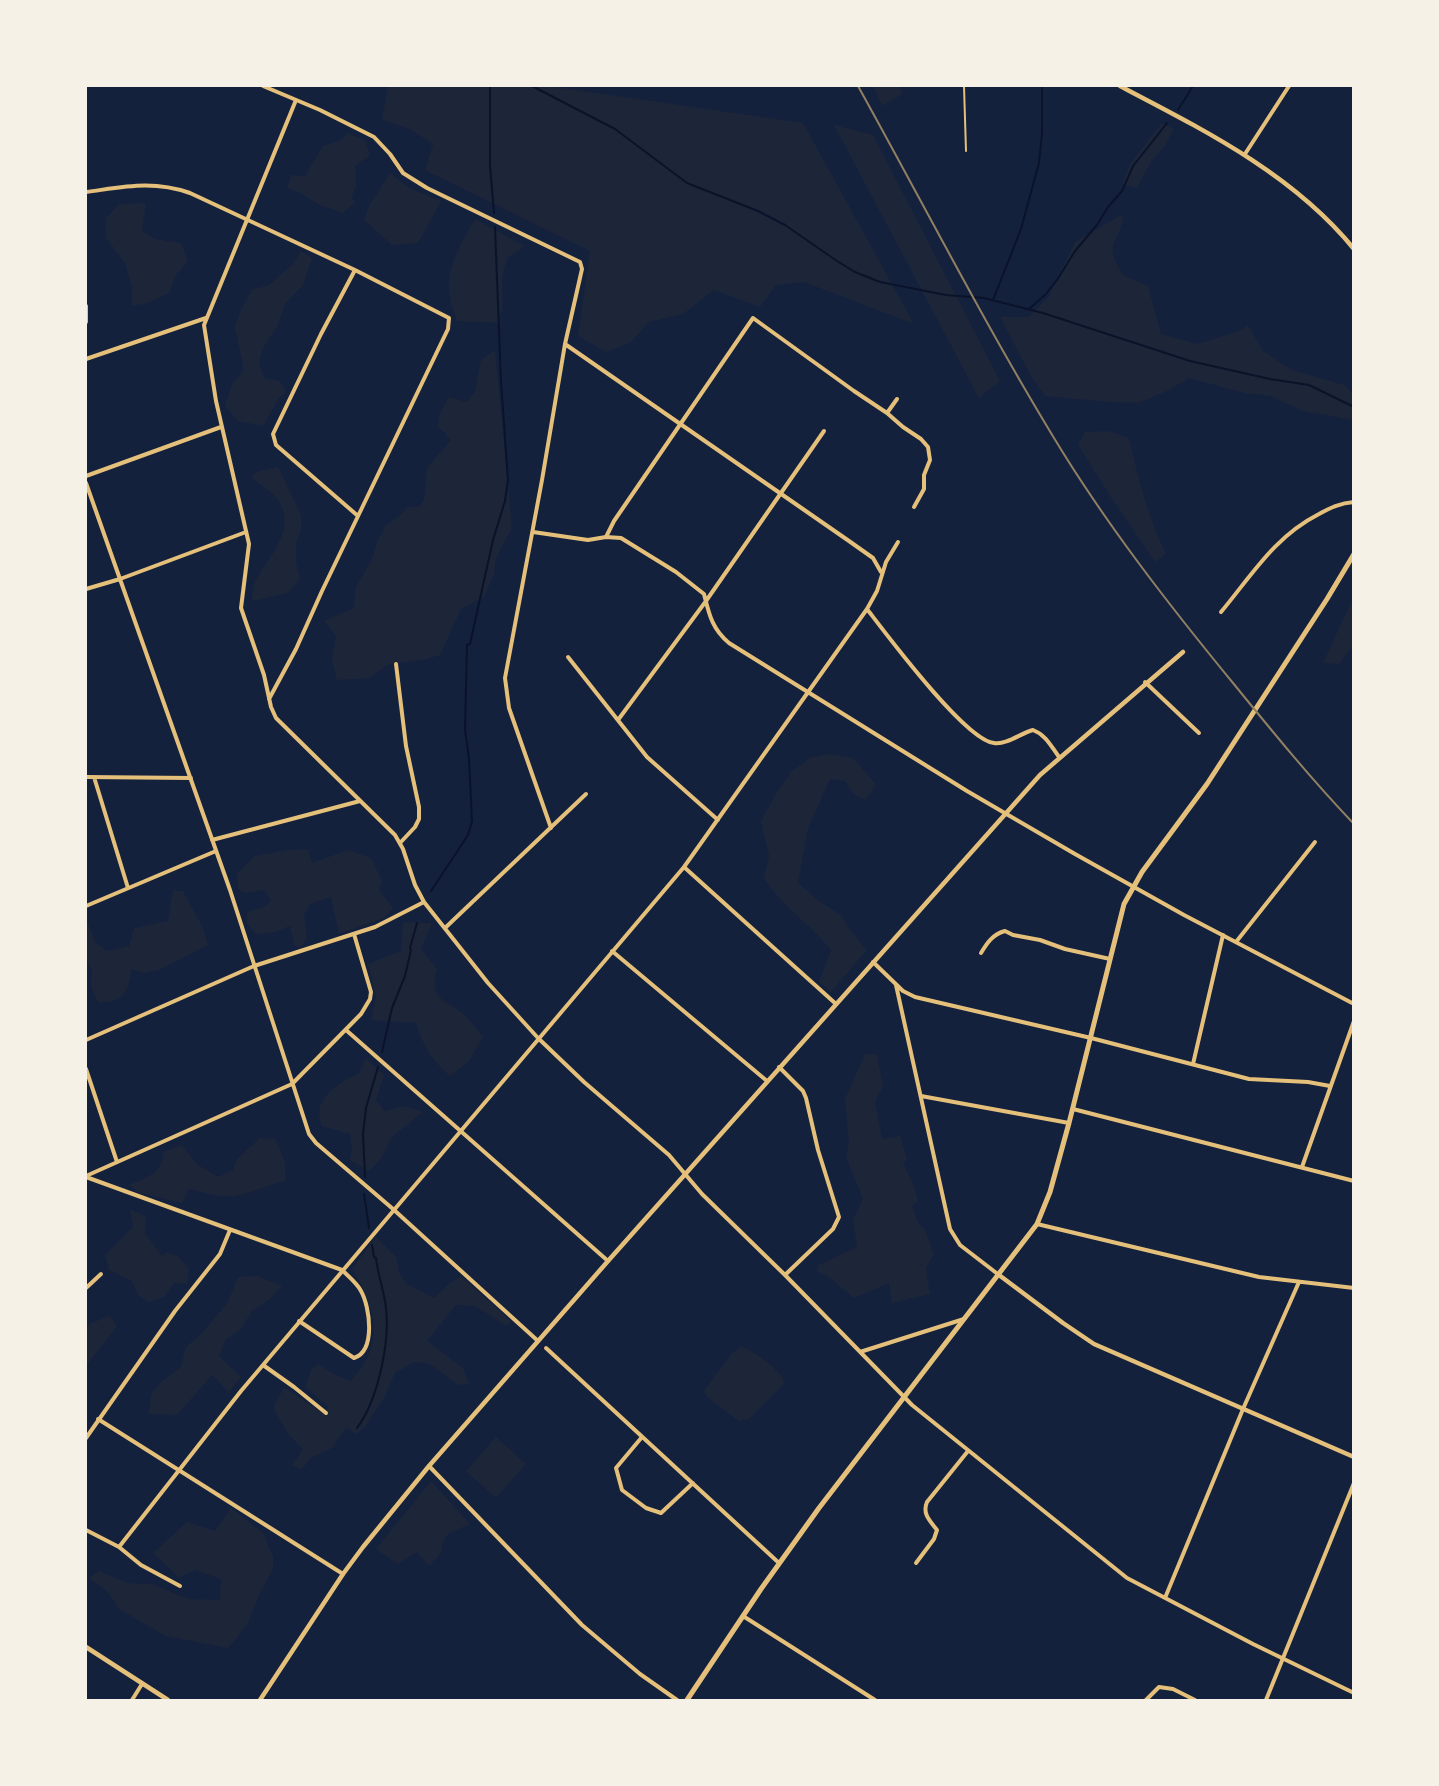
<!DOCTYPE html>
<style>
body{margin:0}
#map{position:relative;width:1439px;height:1786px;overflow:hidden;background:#14213d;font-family:Mulish,sans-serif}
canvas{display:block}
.frame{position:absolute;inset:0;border:87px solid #f6f1e7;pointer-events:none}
</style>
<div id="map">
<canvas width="1439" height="1786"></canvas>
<div class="frame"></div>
</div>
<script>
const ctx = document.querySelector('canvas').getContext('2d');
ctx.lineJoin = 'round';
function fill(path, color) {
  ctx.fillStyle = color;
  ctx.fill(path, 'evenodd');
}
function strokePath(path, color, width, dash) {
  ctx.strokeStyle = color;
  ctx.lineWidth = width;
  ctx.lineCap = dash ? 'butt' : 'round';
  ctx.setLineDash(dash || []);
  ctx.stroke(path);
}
fill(new Path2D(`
 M388 86H549L803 123 914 324 804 282 776 285 760 307 714 290 683 314 649 322 630 343 606 352 578 336 590 251 425 170 433 144 410 129 382 120Z
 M873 86H899L903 94 882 106Z
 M1162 123 1174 129 1164 147 1152 160 1137 188 1122 184 1130 164Z
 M834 125 873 135 1000 381 979 398Z
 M348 133 365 140 370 155 355 166 356 185 352 198 355 203 343 213 320 205 300 193 287 188 291 175 305 176 323 146 341 140Z
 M390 173 409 188 441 201 418 243 392 245 364 220 369 206Z
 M146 203 142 231 155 239 181 243 188 261 176 275 169 293 148 303 132 306V287L125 263 106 238V218L119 204Z
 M1123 214C1121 247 1101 238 1123 275L1148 286 1161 334 1197 344 1237 332 1248 325 1263 351 1292 370 1344 385 1353 393V420L1303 411 1271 396 1244 393 1189 378 1167 391 1138 403 1108 402 1045 396 1032 378 1000 317H1029L1049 296 1075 242Z
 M475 219 525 246 507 258 502 278V311L497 323 457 321C455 313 451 305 450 298 445 268 461 244 475 219Z
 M301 251 312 258 303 285 285 304 278 325 262 350 259 363 264 378 280 381 286 392 279 398 263 426 238 421 225 406 232 384 244 370 235 327 241 310 252 289 268 286 294 263Z
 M495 350 512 528 496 558 494 574 484 597 461 609 440 655 427 659 387 665 369 678 337 680 332 660 336 636 324 621 354 608 356 587 372 559 378 540 386 525 397 518 408 507H418L424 501 427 468 451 440 438 426 439 415 449 397 467 402 475 392 481 360Z
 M1109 431 1129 438C1138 478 1148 517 1166 554L1155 562 1112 499 1078 445 1085 432Z
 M278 467 301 515V529L296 543V563L300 578 288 593 252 601C253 595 253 588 255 582 266 559 295 533 281 505 276 493 260 486 251 476L260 471Z
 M1353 598V646L1339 664 1323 663Z
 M829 754 853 758 876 784 866 800 853 794 845 781 830 779 808 828 798 883 819 901 841 915 850 930 867 950 831 992 819 982 831 950C810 924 781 905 764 878L769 856 761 821 777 792 791 772 810 758Z
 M308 849 312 863 348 850 371 858 382 881 379 890 393 908 384 918 339 934 331 897 310 904 304 915 307 938 301 947 295 946 290 926 275 932 256 934 247 923V912L265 907 271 901 264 890 244 893 238 889 237 873 255 856 288 850Z
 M173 891H183L202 926 208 945 159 970 144 973 131 969C129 992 122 1004 98 1002L91 986 92 971 86 959V918L95 942 106 951 129 946 134 928 168 921Z
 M403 922 432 923 421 949 437 969C427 1002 449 1000 467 1017 473 1023 478 1031 483 1037L468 1062 450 1076C431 1059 424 1048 416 1023L371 1020 376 997 368 964 401 951Z
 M865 1054 877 1055 883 1087 875 1101 882 1139 900 1136 907 1159 903 1164 912 1181 918 1201 912 1206 919 1224 924 1228 934 1254 926 1268 930 1294 892 1303 889 1283 854 1298 829 1277 817 1271 819 1265 857 1247 853 1220 863 1199 846 1157 849 1143 845 1099Z
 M366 1058 384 1075 376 1100 384 1111 405 1106 423 1112 392 1137 380 1160 369 1171 350 1160 352 1149 350 1134 321 1126C321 1122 319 1116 319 1112 321 1093 344 1080 359 1073Z
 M260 1138 275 1139 285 1162V1181C265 1185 242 1199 221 1196 210 1195 199 1191 189 1189L182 1203 139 1193 129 1185C144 1179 165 1172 163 1152L182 1145 198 1165 218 1177 233 1170 236 1160Z
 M130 1210 146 1216 145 1233 162 1256 167 1252 179 1257 189 1269 187 1284 174 1283 164 1297 149 1302 138 1295 132 1281 109 1270 105 1255 133 1227Z
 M376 1237 396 1257 399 1273 407 1284 434 1298 450 1283 461 1276 511 1321 507 1326 475 1306 456 1305 427 1341 463 1368 469 1384 458 1385 430 1364 414 1362 395 1373 385 1396 365 1427 357 1434 346 1428 332 1448 312 1457 301 1470 292 1465 303 1449 289 1435 273 1408 284 1387 325 1415 329 1407 305 1387 311 1370 318 1364 336 1375 350 1381C386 1345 376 1307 352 1269Z
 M258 1276 282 1286 271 1298 252 1311 240 1330 226 1339 219 1356 241 1377 229 1392 212 1375 177 1415 149 1414 151 1395 160 1383 181 1367 186 1347 202 1333 228 1302 238 1277Z
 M110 1316 117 1326 86 1366V1328L91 1323Z
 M741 1347C752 1349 782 1371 784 1382L781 1387 749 1419 739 1421 707 1397 704 1391 732 1353Z
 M496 1437 526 1464 496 1498 466 1471Z
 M431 1481 470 1524 448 1534 443 1542 441 1553 429 1566 417 1552 398 1564 376 1549Z
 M231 1508 263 1533 273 1556V1569L259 1595 247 1625 228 1648 166 1636 119 1609 106 1590 89 1578 99 1571 128 1583 152 1584 188 1599 220 1600 221 1579 195 1570 179 1578 153 1553 187 1522 215 1531Z`), '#1d2539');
strokePath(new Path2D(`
 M490 86V165L494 213
 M532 86 615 129 687 183 758 211 785 225 837 261 855 272 880 282 946 295 984 298 1043 313 1190 361 1270 379 1309 385 1354 407
 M1178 110 1193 86
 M993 300 1021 229 1039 163 1042 133V86
 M1029 309 1045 295 1057 280 1075 251 1097 225 1108 207 1122 191 1133 166 1167 123
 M431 891 468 835 472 821 469 759 465 729 467 645 470 644 493 540 505 501 508 480 501 382 495 227
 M382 1052 392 1008 405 976 411 950 410 948 417 923
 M365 1177 363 1134 366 1108 378 1067
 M364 1194 369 1228
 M357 1428C378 1400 390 1342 386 1308 384 1291 378 1275 376 1258L374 1257 372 1245`), '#0b132b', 2);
strokePath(new Path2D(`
 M964 86 966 151`), '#e5c07b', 2);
strokePath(new Path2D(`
 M263 86 320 110 374 137 390 154 403 173 427 188 580 262 582 269 565 344 542 480 505 678 509 708 551 828
 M296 100 204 325 216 401 249 544 241 608 264 675 271 707 276 718 395 835 403 849 415 885 424 902 488 983 538 1038 584 1082 669 1155 702 1194 785 1275 912 1405 1127 1578 1253 1644 1354 1693
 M1245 154 1289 86
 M86 192C124 187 152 180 190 193L355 270 449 318 448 329 322 591 296 649 269 699
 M355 270 321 334 273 434 276 445 358 516
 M86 306V322
 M565 344 849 541 873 558 881 572
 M86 359 206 318
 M887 413 897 399
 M86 476 221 427
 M86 483 230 890 309 1134 316 1143 393 1209 538 1341
 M533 532 588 540 606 537 621 538 676 572 704 594C709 614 712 629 729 643L967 791 1075 854 1184 915 1354 1004
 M606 537 614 521 753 318 854 391 887 413 903 427 921 439 928 447 930 460 924 475V489L914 507
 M86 589 120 579 246 532
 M867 609C887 635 965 740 994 743 1007 745 1021 733 1033 730 1046 735 1051 746 1059 757
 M1221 612C1252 575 1274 537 1319 514 1330 508 1340 503 1354 502
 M568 657 647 757 718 820
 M396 664 406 746 419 807V819L415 827 400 843
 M1145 682 1199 733
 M618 720 706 601 824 431
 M86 777 191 778
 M94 777 128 888
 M212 840 360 801
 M684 867 836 1004
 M86 906 216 851
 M445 928 586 794
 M1236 942 1315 842
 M612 951 767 1081
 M981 953C987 943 993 934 1005 931L1013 935 1040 940 1065 949 1110 959
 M873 962 903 991 915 997 1091 1038 1249 1079 1308 1082 1330 1086
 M896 985 950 1229 960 1245 999 1275
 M346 1030 608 1261
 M86 1040 254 966 375 927 424 902
 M1193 1064 1223 935
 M779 1067 803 1091 806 1098 818 1150 839 1217 833 1229 785 1275
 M86 1069 117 1162
 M921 1096 1069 1123
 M1073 1109 1354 1181
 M1302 1167 1354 1021
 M86 1176 292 1084 361 1014 370 999 371 992 354 934
 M86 1177 342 1270C348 1276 357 1283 361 1291 370 1307 376 1351 354 1358L299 1321
 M1037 1224 1259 1277 1354 1288
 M86 1288 101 1274
 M546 1348 779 1563
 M860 1352 964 1319
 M263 1365 294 1387 326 1413
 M98 1419 343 1574
 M642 1437 616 1468 622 1490 646 1508 661 1513 693 1483
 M86 1438 175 1311 220 1254 230 1230
 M429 1466 582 1625 640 1674 677 1700
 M86 1530 119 1547 141 1565 180 1586
 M119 1547 241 1391 684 867 867 609 877 591 886 562 898 542
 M916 1563 934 1539 937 1530C930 1521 922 1514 927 1502L968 1451
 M1165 1598 1243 1409 1299 1282
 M743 1616 875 1700
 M132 1700 142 1684
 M1146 1700 1159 1687 1173 1689 1195 1700
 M1266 1700 1354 1483`), '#e5c07b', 4);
strokePath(new Path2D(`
 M1120 86C1204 130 1293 174 1354 249
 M999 1275 1063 1323 1094 1344 1354 1457
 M86 1647 168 1700
 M260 1700 343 1574 363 1547 429 1466 608 1261 1040 775 1183 652`), '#e5c07b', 4.5);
strokePath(new Path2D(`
 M687 1700 761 1589 819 1508 1037 1224 1050 1192 1069 1123 1124 904 1142 872 1207 784 1327 599 1354 554`), '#e5c07b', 5);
strokePath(new Path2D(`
 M858 86C923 203 984 323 1054 438 1106 524 1169 605 1233 683 1272 731 1311 779 1354 824`), '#918062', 2);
</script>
